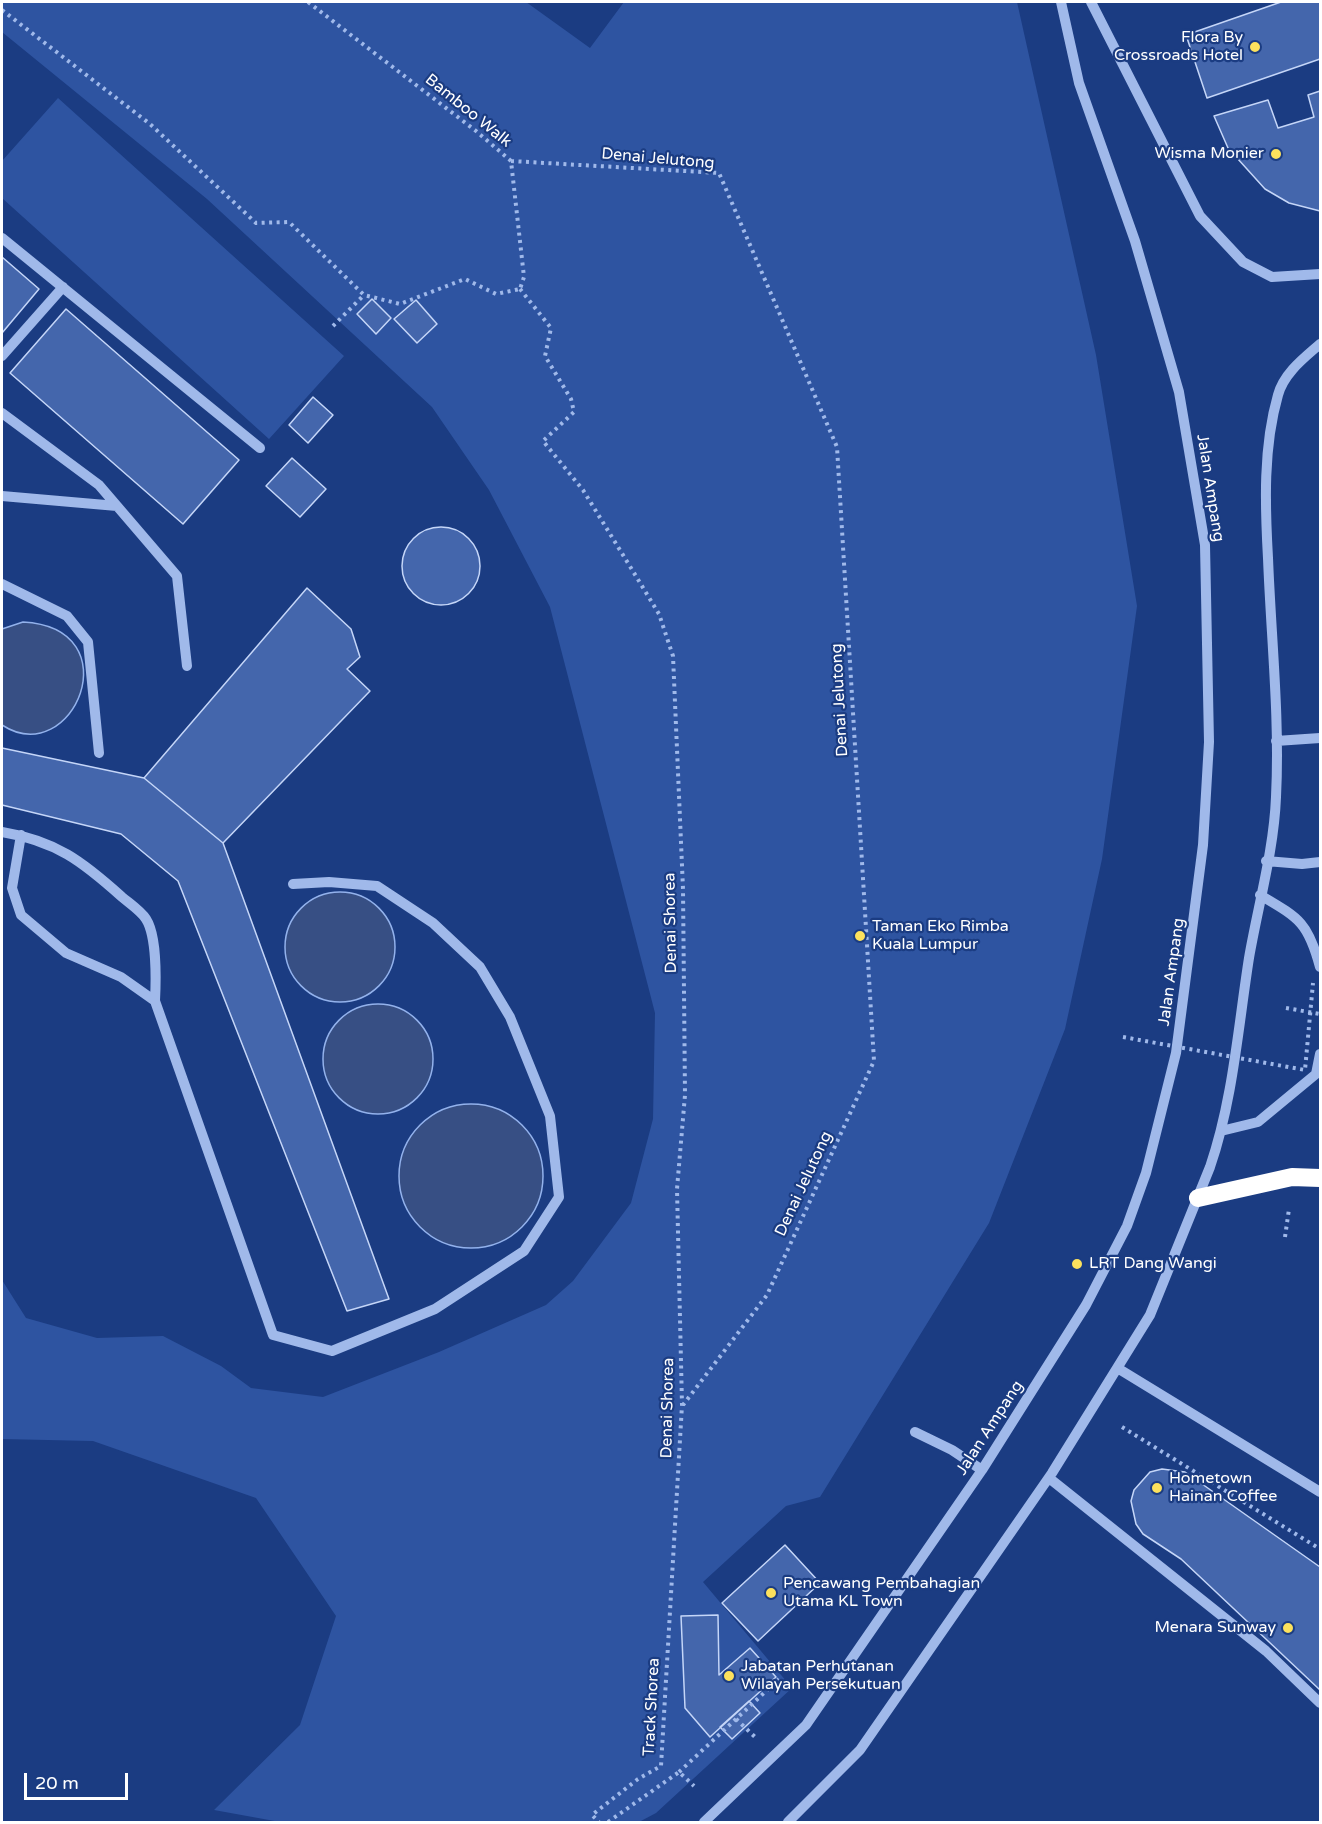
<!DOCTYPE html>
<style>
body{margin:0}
#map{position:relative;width:1322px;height:1824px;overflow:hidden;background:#1b3c82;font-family:"Varela Round",sans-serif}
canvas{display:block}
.frame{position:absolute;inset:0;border:3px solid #fff;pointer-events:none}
.scale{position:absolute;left:24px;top:1773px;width:104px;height:27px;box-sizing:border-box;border:3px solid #fff;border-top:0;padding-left:8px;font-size:18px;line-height:21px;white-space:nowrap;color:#fff;-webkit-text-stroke:4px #1b3c82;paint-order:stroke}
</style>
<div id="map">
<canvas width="1322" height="1824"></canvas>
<div class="frame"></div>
<div class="scale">20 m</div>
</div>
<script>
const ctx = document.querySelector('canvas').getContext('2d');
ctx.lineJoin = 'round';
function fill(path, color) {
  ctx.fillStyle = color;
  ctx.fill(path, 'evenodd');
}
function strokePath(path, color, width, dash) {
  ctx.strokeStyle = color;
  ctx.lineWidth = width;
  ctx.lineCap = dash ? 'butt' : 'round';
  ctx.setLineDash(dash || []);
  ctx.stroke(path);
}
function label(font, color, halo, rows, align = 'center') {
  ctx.font = font + ' "Varela Round",sans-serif';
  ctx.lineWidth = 4.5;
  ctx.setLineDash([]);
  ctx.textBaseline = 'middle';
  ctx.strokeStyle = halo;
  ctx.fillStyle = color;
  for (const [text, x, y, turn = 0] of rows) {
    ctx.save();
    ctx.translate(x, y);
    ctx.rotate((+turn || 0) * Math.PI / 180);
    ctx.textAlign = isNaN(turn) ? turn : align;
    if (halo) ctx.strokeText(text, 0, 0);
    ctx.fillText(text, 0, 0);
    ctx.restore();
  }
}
fill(new Path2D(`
 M2 2H526L590 48 624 2H1017L1096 355 1137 606 1102 859 1065 1029 989 1223 820 1497 786 1506 703 1582 792 1688 656 1813 639 1822H280L214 1810 300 1725 336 1616 256 1498 93 1441 2 1439V1280L26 1318 97 1338 163 1336 221 1366 251 1388 323 1397 439 1352 546 1305 573 1281 631 1203 653 1119 655 1013 550 607 489 490 432 407 207 199 2 32Z
 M58 98 344 356 269 439 2 198V161Z`), '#2e54a1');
const water = new Path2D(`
 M23 622C133 628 73 771 2 725V629Z
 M285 947a55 55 0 1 1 110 0a55 55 0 1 1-110 0Z
 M323 1059a55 55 0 1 1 110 0a55 55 0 1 1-110 0Z
 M399 1176a72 72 0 1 1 144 0a72 72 0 1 1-144 0Z`);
fill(water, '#374f84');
strokePath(water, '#93b2ec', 1.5);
const building = new Path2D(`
 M1281 2H1320V59L1207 98 1186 35Z
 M1320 91V211L1289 203 1265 189 1228 148 1214 116 1268 100 1278 128 1314 117 1308 95Z
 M2 257 39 289 2 333Z
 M372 299 391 318 376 334 357 314Z
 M416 300 437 324 417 343 394 319Z
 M66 309 239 460 183 524 10 373Z
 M313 397 333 415 308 443 289 425Z
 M292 458 326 489 300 517 266 486Z
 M402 566a39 39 0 1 1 78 0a39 39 0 1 1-78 0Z
 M307 588 351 629 360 657 347 669 370 691 223 843 144 778Z
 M2 748 144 778 223 843 389 1299 347 1311 178 881 121 834 2 805Z
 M1162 1469 1185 1472 1320 1567V1690L1181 1559 1143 1534 1136 1524 1131 1501 1134 1490 1150 1472Z
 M785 1545 820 1583 758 1641 722 1603Z
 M718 1615 719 1675 750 1648 776 1677 710 1737 685 1708 681 1616Z
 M749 1701 760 1713 732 1739 720 1727Z`);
fill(building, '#4466ac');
strokePath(building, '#c5d6f8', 1.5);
strokePath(new Path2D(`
 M308 2 476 131 511 161 524 277 520 289
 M2 10 150 124 256 223 289 222 364 295 400 304 465 279 496 294 520 289
 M511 161 719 173 837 447 874 1061 767 1295 683 1405
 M520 289 551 328 545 356 571 399 574 412 543 441 583 490 631 568 659 614 673 656 683 889 685 1095 677 1189 682 1405 661 1766 638 1779 592 1815 599 1822
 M333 326 364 295
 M1286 1008 1320 1014
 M1285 1237 1289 1209
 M1122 1427 1320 1549
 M736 1719 755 1737
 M679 1772 779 1679
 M608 1822 679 1772 694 1786`), '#a0b9ea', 4, [3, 4.5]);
strokePath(new Path2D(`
 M1091 2 1200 216 1243 262 1272 277 1320 274
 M2 238 260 448
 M2 356 63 287
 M2 413 99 485 177 576 187 666
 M2 496 117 506
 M2 584 67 616 88 642 99 753
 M1276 741 1320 738
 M2 832C56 841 82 861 122 897 129 903 141 911 146 919 157 936 156 981 155 1001L273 1335 332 1351 435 1309 524 1251 559 1197 550 1116 510 1017 480 967 433 923 377 886 329 882 293 884
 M21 835 12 888 21 915 66 953 121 977 155 1001
 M1266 861 1302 864 1320 862
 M1260 895C1299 918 1308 922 1320 967
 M1221 1131 1258 1122 1316 1074 1320 1054
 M1119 1369 1320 1492
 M915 1432 952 1450 982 1470
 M1049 1478 1266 1651 1320 1703
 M704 1822 806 1725 982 1470 1086 1305 1127 1226 1146 1173 1176 1053 1203 845 1209 742 1205 545 1179 392 1135 241 1079 83 1061 2
 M788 1822 860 1750 1052 1473 1150 1315 1210 1167C1233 1100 1238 1028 1249 958 1258 906 1274 850 1276 797 1280 718 1271 637 1268 558 1265 505 1263 447 1278 395 1284 373 1304 358 1320 344`), '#a0b9ea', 10);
strokePath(new Path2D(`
 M1198 1198 1292 1177 1320 1178`), '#fff', 18);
strokePath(new Path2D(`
 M1123 1037 1305 1070 1313 983`), '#a0b9ea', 4, [3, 4.5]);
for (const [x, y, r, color] of [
 [1255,47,6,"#fce15d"],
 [1276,154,6,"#fce15d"],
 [860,936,6,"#fce15d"],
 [1077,1264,6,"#fce15d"],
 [1157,1488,6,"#fce15d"],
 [771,1593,6,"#fce15d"],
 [1288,1628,6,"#fce15d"],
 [729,1676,6,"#fce15d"]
]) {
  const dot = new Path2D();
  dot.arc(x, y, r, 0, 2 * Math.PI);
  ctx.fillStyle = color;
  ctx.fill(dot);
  strokePath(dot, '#1b3c82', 2);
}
label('16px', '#fff', '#1b3c82', [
 ["Flora By",1243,38,"right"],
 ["Crossroads Hotel",1243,56,"right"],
 ["Wisma Monier",1264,154,"right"],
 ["Taman Eko Rimba",872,927],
 ["Kuala Lumpur",872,945],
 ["LRT Dang Wangi",1089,1264],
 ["Hometown",1169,1479],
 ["Hainan Coffee",1169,1497],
 ["Pencawang Pembahagian",783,1584],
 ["Utama KL Town",783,1602],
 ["Menara Sunway",1276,1628,"right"],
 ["Jabatan Perhutanan",741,1667],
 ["Wilayah Persekutuan",741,1685]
], 'left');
label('16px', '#fff', '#1b3c82', [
 ["Bamboo Walk",468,111,39],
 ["Denai Jelutong",658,159,5],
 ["Jalan Ampang",1210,488,81],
 ["Denai Jelutong",840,700,-93],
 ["Denai Shorea",671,923,-91],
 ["Jalan Ampang",1172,972,-82],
 ["Denai Jelutong",804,1184,-65],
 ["Denai Shorea",668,1408,-89],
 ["Jalan Ampang",990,1428,-57],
 ["Track Shorea",652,1707,-87]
]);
</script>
